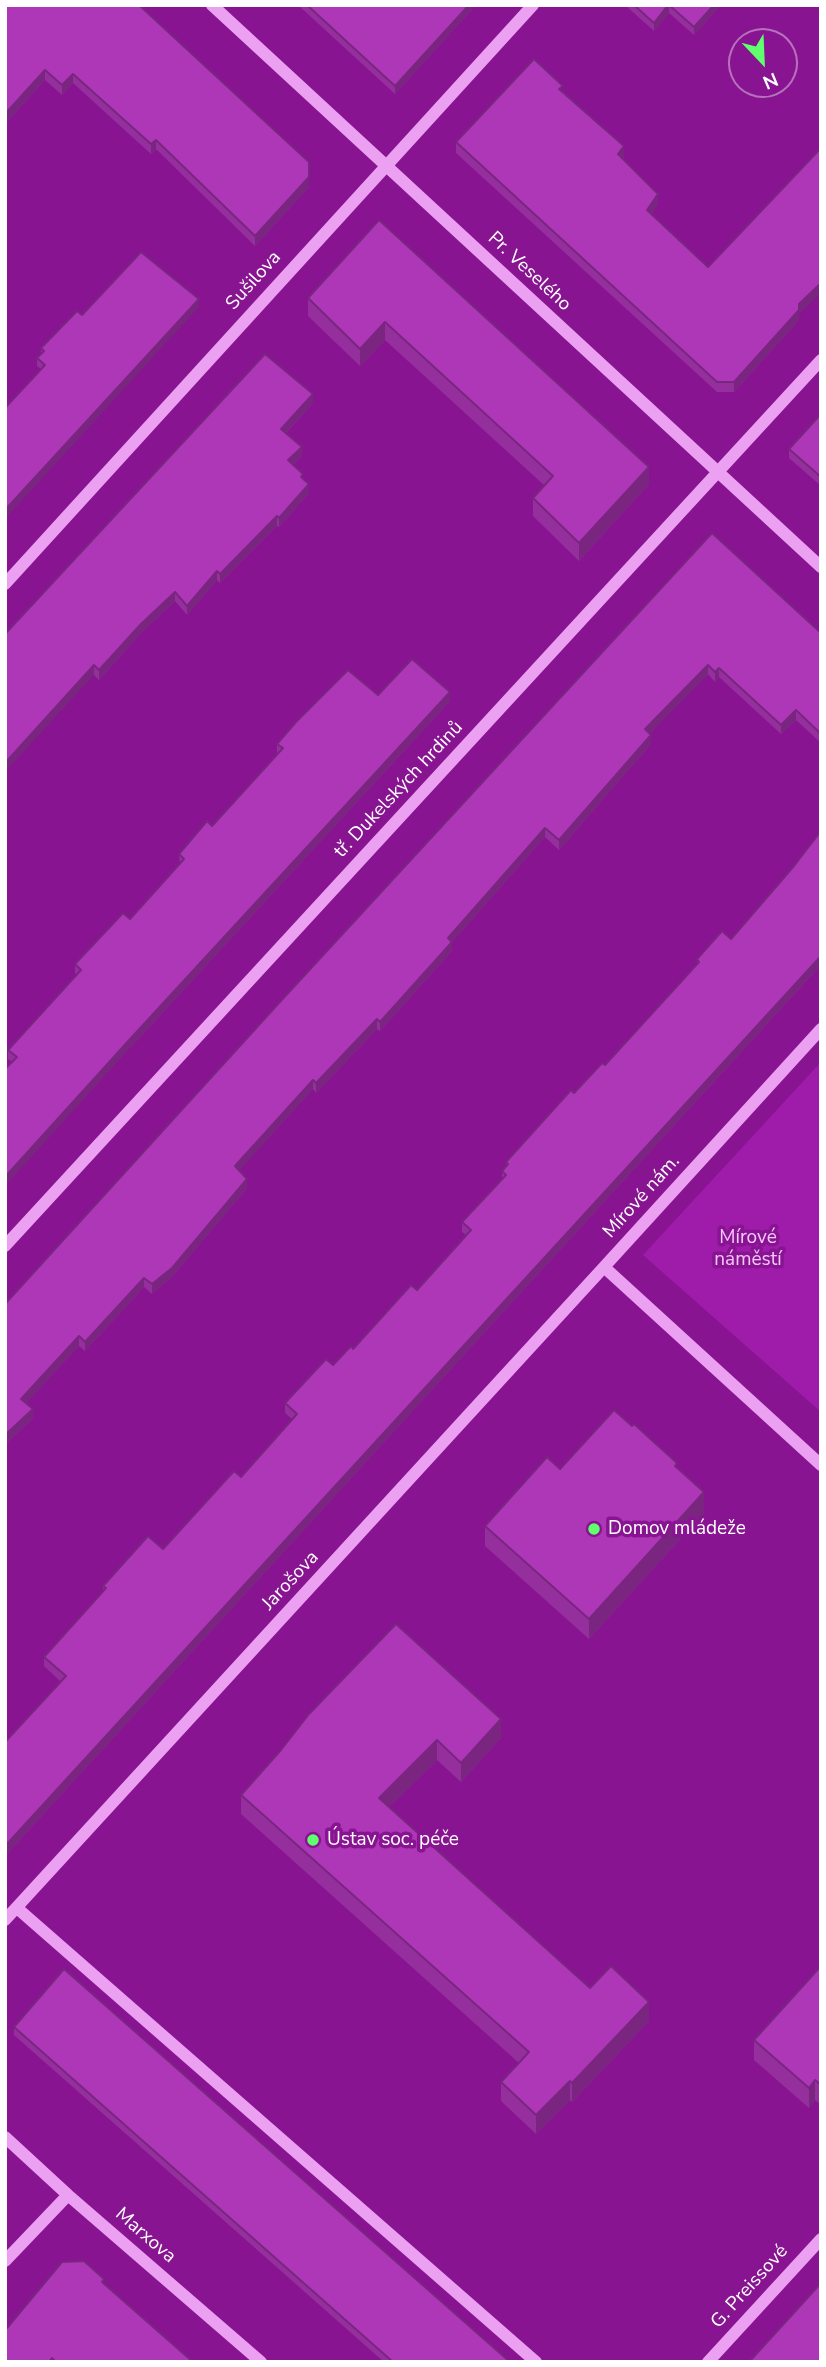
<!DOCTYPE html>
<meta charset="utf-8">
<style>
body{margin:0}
#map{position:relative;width:826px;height:2367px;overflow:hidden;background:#881491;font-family:"Nunito Sans",sans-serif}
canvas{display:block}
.frame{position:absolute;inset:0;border:7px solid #fff;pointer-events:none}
.north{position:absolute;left:728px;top:28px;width:70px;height:70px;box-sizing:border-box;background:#881491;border:2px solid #b872bd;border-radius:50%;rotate:157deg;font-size:19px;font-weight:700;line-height:28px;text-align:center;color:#fff}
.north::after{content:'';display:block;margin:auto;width:24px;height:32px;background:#60ff6d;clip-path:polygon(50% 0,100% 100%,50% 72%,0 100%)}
</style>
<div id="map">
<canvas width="826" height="2367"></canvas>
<div class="frame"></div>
<div class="north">N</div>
</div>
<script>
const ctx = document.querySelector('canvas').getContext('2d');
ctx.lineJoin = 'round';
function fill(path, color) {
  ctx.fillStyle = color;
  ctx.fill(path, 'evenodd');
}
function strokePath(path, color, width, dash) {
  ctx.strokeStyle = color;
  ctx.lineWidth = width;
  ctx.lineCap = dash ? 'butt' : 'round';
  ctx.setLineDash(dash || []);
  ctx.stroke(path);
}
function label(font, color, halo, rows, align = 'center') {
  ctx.font = font + ' "Nunito Sans",sans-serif';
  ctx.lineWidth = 7;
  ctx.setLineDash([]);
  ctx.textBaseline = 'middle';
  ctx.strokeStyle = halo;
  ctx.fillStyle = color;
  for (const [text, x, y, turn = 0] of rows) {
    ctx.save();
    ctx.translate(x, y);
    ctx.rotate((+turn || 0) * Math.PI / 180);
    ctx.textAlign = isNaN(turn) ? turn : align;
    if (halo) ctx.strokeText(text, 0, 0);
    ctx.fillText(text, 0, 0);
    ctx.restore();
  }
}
fill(new Path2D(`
 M821 1062V1412L643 1255Z`), '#9f1cab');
strokePath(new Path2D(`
 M212 5 821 567
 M5 584 533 5
 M821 1029 604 1267 821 1465
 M5 1246 821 360
 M17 1908 536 2362
 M5 1920 604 1267
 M5 2137 68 2195 261 2362
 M5 2261 68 2195
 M708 2362 821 2239`), '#eba0f1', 12);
fill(new Path2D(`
 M5 5 309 187 255 246 156 149 151 154 73 83 62 95 45 80 5 124Z
 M298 5H476L395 94Z
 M625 5H721L694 35 669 13 654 31Z
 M563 91 624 157 622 159 658 204 651 214 708 267 799 314V320L734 392H717L456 153V142Z
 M379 220 649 484 579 561 533 516V498L545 486 385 340 360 366 308 316V298Z
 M199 307 41 369 37 366V358L41 354V348L82 315Z
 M313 403 286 433 302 456 293 465 303 479 309 493 279 527 277 526 220 583 217 580 187 615 175 601 141 633 99 680 94 675 5 634Z
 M821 414V486L789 458V449Z
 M712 533 821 633V743L796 720 781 734 719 677 715 682 708 674 650 733 651 744 559 850 545 837 452 942V951L380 1031 377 1029 316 1093 313 1089 239 1170 247 1188 172 1277 152 1294 144 1287 85 1351 79 1346 26 1403 33 1418 5 1445V1304Z
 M378 695 450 701 131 1047 12 1062 8 1059V1050L77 975 75 973V964L130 919 180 864 179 854 212 826 278 753H277V744Z
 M821 831V965L6 1855 5 1742 61 1682 44 1666V1657L103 1592V1586L163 1549 241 1477 292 1419 285 1413V1403L353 1349 417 1290 466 1235 462 1232V1222L502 1179V1171L506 1166V1162L574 1093 605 1065 697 965V959L731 939 794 866Z
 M677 1467 704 1513 589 1639 485 1546V1526L560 1469Z
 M309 1714 501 1738 461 1782 437 1760 389 1807 590 1988 649 2021 572 2102 570 2100 536 2134 501 2101V2082L519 2063 241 1814V1795L281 1750Z
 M821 1966V2105L815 2100 809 2108 754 2060V2040Z
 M14 2027 510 2362H384L14 2035Z`), '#962f9e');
fill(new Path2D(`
 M469 5H476L395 94V86Z
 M669 5V13L654 31V23Z
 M714 5H721L694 35V27Z
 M45 70V80L5 124V114Z
 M73 74V83L62 95V85Z
 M7 135V145L5 148V138Z
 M156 140V149L151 154V144Z
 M624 146V157L618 165V154Z
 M309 162V187L255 246V236Z
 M658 194V204L647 221V210Z
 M821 283V293L799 314V320L734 392V382L799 304Z
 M199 299V307L5 519V510Z
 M385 322V340L360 366V349Z
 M313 394V403L281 438V429Z
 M302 447V456L288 470V460Z
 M649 467V484L579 561V543Z
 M309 484V493L279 527V518Z
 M277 516V526L220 583V574Z
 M217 571V580L187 615V606Z
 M175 592V601L141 633 99 680V670L141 624Z
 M94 665V675L5 772V763Z
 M708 665V674L645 739V729Z
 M719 668V677L715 682V672Z
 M450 692V701L131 1047 5 1186V1177L131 1038Z
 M796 710V720L781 734V725Z
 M651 735V744L559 850V840Z
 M545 828V837L452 942V951L380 1031V1022L448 938Z
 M821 956V965L6 1855V1845Z
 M377 1019V1029L316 1093V1083Z
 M313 1080V1089L235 1175V1166Z
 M247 1179V1188L172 1277 152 1294V1284Z
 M144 1278V1287L85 1351V1342Z
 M79 1336V1346L21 1409V1399Z
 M33 1409V1418L5 1445V1435Z
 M704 1492V1513L589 1639V1619Z
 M501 1719V1738L461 1782V1763Z
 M437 1740V1760L379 1817V1798Z
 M649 2002V2021L572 2102V2083Z
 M815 2080V2100L809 2108V2088Z
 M570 2081V2100L536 2134V2115Z`), '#7a2681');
const building = new Path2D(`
 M5 5H139L309 162V177L255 236 156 140 151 144 73 74 62 85 45 70 5 114Z
 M307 5H469L395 86Z
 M634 5H668L654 23Z
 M669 5H714L694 27Z
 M534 59 563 86 559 89 624 146 618 154 658 194 647 210 708 267 821 148V283L799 304V310L734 382H717L456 142Z
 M379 220 649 467 579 543 533 498 553 476 385 322 360 349 308 298Z
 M141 252 199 299 5 510V408L45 365 37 358 44 351 41 348 77 311 82 315Z
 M265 354 313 394 281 429 302 447 288 460 303 474 301 477 309 484 279 518 277 516 220 574 217 571 187 606 175 592 141 624 99 670 94 665 5 763V634Z
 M821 414V477L789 449Z
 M712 533 821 633V734L796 710 781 725 719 668 715 672 708 665 645 729 651 735 559 840 545 828 448 938 452 942 380 1022 377 1019 316 1083 313 1080 235 1166 247 1179 172 1268 152 1284 144 1278 85 1342 79 1336 21 1399 33 1409 5 1435V1304L279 1003Z
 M412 659 450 692 131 1038 5 1177V1069L17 1057 8 1050 81 970 75 964 123 913 130 919 184 859 179 854 207 821 212 826 283 748 277 744 296 722 348 670 378 695Z
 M821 831V956L6 1845 5 1742 66 1676 44 1657 106 1588 103 1586 148 1536 163 1549 234 1471 241 1477 297 1414 285 1403 326 1359 333 1365 351 1346 353 1349 411 1285 417 1290 471 1230 462 1222 506 1175 502 1171 508 1164 506 1162 571 1090 574 1093 602 1063 605 1065 699 962 697 959 722 931 731 939 794 866Z
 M614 1410 632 1426 634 1424 677 1463 675 1466 704 1492 589 1619 485 1526 547 1457 560 1469Z
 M396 1624 501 1719 461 1763 437 1740 379 1798 590 1988 611 1966 649 2002 572 2083 570 2081 536 2115 501 2082 529 2052 241 1795 281 1750 309 1714Z
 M821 1966V2085L815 2080 809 2088 754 2040Z
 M64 1969 510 2362H393L14 2027Z
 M84 2261 104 2279 102 2282 193 2362H56L52 2358 49 2362H7L5 2360V2326L7 2328 62 2262Z
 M821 2283V2362H749Z`);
fill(building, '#ae37b8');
strokePath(building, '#7a2681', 2);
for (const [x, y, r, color] of [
 [594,1529,7,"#60ff6d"],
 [313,1840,7,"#60ff6d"]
]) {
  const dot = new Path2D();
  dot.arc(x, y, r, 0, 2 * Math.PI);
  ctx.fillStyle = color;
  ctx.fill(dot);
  strokePath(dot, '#881491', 2.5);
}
label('19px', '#fff', '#881491', [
 ["Pr. Veselého",529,272,43],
 ["Sušilova",254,281,-48],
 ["tř. Dukelských hrdinů",399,790,-47],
 ["Mírové nám.",642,1197,-48],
 ["Jarošova",291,1581,-47],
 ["Marxova",145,2236,41],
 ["G. Preissové",750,2287,-48]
]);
label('19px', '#f8c7fc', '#881491', [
 ["Mírové",748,1238],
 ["náměstí",748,1260]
]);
label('19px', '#fff', '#881491', [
 ["Domov mládeže",608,1529],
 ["Ústav soc. péče",327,1840]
], 'left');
</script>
